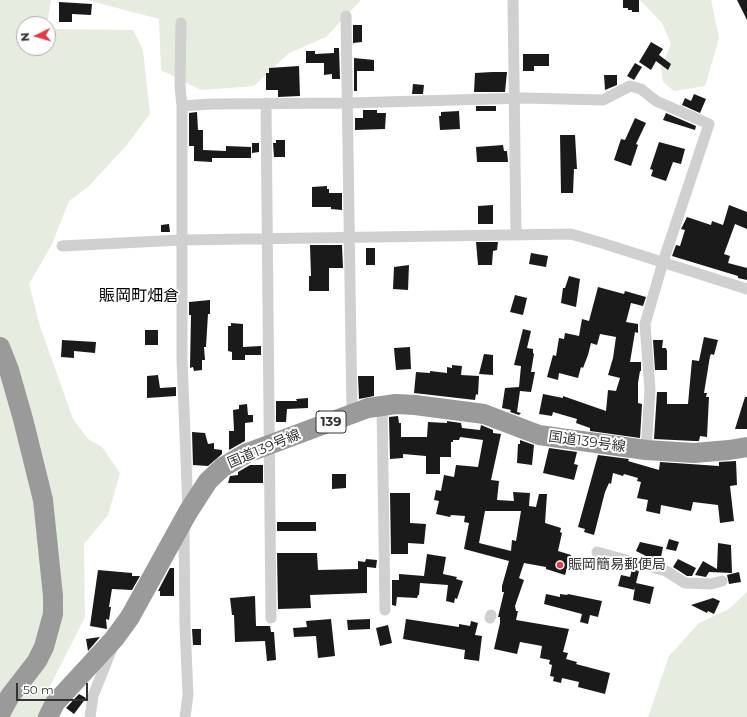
<!DOCTYPE html>
<meta charset="utf-8">
<style>
body{margin:0}
#map{position:relative;width:747px;height:717px;overflow:hidden;background:#fff;font-family:Montserrat,sans-serif}
canvas{display:block}
.north{position:absolute;left:16px;top:16px;width:40px;height:40px;box-sizing:border-box;background:#fff;border:1px solid #adadad;border-radius:50%;rotate:265deg;font-size:11px;font-weight:700;line-height:16px;text-align:center;color:#333}
.north::after{content:'';display:block;margin:auto;width:14px;height:18px;background:#e63946;clip-path:polygon(50% 0,100% 100%,50% 72%,0 100%)}
.scale{position:absolute;left:16px;top:683px;width:72px;height:18px;box-sizing:border-box;border:2px solid #333;border-top:0;padding-left:5px;font-size:12px;line-height:14px;white-space:nowrap;color:#333;-webkit-text-stroke:3px #fff;paint-order:stroke}
</style>
<div id="map">
<canvas width="747" height="717"></canvas>
<div class="north">N</div>
<div class="scale">50 m</div>
</div>
<script>
const ctx = document.querySelector('canvas').getContext('2d');
ctx.lineJoin = 'round';
function fill(path, color) {
  ctx.fillStyle = color;
  ctx.fill(path, 'evenodd');
}
function strokePath(path, color, width, dash) {
  ctx.strokeStyle = color;
  ctx.lineWidth = width;
  ctx.lineCap = dash ? 'butt' : 'round';
  ctx.setLineDash(dash || []);
  ctx.stroke(path);
}
function label(font, color, halo, rows, align = 'center') {
  ctx.font = font + ' Montserrat,"Noto Sans JP",sans-serif';
  ctx.lineWidth = 4;
  ctx.setLineDash([]);
  ctx.textBaseline = 'middle';
  ctx.strokeStyle = halo;
  ctx.fillStyle = color;
  for (const [text, x, y, turn = 0] of rows) {
    ctx.save();
    ctx.translate(x, y);
    ctx.rotate((+turn || 0) * Math.PI / 180);
    ctx.textAlign = isNaN(turn) ? turn : align;
    if (halo) ctx.strokeText(text, 0, 0);
    ctx.fillText(text, 0, 0);
    ctx.restore();
  }
}
fill(new Path2D(`
 M0 0H51L47 24H24V48H48V29L133 30 143 50 150 114 126 146 89 186 69 201 52 244 29 284 40 326 73 419 88 439 102 447 120 473 108 515 84 544 85 617 50 686 53 717H0Z
 M87 0H361L326 37 289 53 254 86 201 90 161 70 159 19Z
 M640 0H711L719 38 705 86 674 91 663 82 661 68 671 44 662 23Z
 M747 592V717H648L669 656 699 623 729 609Z`), '#e6ecdf');
fill(new Path2D(`
 M623 0H639V12H632V10H628V8H623Z
 M737 0H747V20Z
 M59 2 92 4 91 15 72 14V22H59Z
 M353 25H362V42L353 43Z
 M651 42 663 49 659 55 671 64 668 70 656 61 651 70 639 62Z
 M334 48H339L340 79H332V74L324 75V63H306V51H315V54L334 53Z
 M523 54H549V66H534V71H523Z
 M354 58 374 60V71H357V91H354Z
 M635 63 642 67 634 80 627 76Z
 M299 66 300 96 278 97V90H266V73H269V68Z
 M492 72H507L505 92H474L475 73Z
 M604 75H617V85L605 90Z
 M413 84 424 85 423 94H412Z
 M694 94 706 99 700 113 682 105 685 98 691 101Z
 M476 106H496V111H476Z
 M363 110H377V113H386L385 129 355 130V118H363Z
 M459 111 460 129 440 130 439 116H441V112Z
 M197 112 198 130H203V150L226 151V146L251 147V158H212V162L194 161V146H189V113Z
 M666 113 696 126 695 130 663 120Z
 M635 118 646 123 636 144 638 145 631 166 614 160 621 139 625 140Z
 M560 135H575L577 169H574L573 193H561Z
 M276 140H285V157H274L273 143H276Z
 M659 142 685 149 681 164 673 162 666 181 651 176 653 170 650 169Z
 M252 143H259V152L252 153Z
 M503 145 504 151H507L508 162H477L476 147Z
 M327 186V189H329V193H342V210L331 209V207H312V187Z
 M493 205V224H478V206Z
 M729 205 747 212V229L735 224 724 254 730 256 728 263 747 268V280L738 278V276L672 256 676 245 680 246 685 230 681 229 687 217 711 225 712 221 723 225Z
 M169 224 170 232H161V225Z
 M476 242H498L497 250 493 251 492 265H478Z
 M310 245H342L343 268H329V291H309V276H311Z
 M366 248H375V265H366Z
 M531 253 548 256 546 267 529 264Z
 M409 265 408 290 393 289 394 267Z
 M569 276 580 279 576 307 561 303 563 288H565Z
 M598 287 624 294 625 291 646 297 643 306 631 303 626 322 638 324V333L635 332 630 362H641V371H640L638 383V403L642 404 640 438 590 431V428L576 423 577 419 553 412 552 416 539 414 543 394 563 398V396L606 411 608 390 616 391 620 378 608 375 613 358 616 337 600 334 597 345 591 343 588 355 583 368 581 367 578 378 559 373 558 380 547 377 553 355 556 356 559 338 564 339 565 333 579 336 582 319 589 321Z
 M515 295 527 298 523 315 510 312Z
 M210 300V314H208L206 347H204L205 360H202V370L194 371 193 367 190 368 191 315H189V302Z
 M231 323 243 324V347L261 346V355H245V360H232V352L228 351V326H231Z
 M523 329 531 331 527 348 533 349V353L534 354 531 372H535L531 392 520 391 517 412 521 413 519 415 510 412 511 410 502 408 505 388 519 387 521 366 514 365Z
 M145 330H158V345H145Z
 M704 337 718 340 714 355 711 354 710 356 704 393H707L706 397H709L707 437 700 436 699 441H694L654 439 657 392H667V404H688L692 360 699 361Z
 M62 340 96 342 95 353 74 351V358L61 357Z
 M653 340H663L662 348H666L667 351V370H655Z
 M410 347 411 369 396 370 394 348Z
 M484 354 493 355V375L479 374Z
 M452 365 462 366 461 375 479 376 478 395 476 394 475 400 414 393 416 372 430 373V371L447 373V367L452 368Z
 M158 375 160 388 176 387V396L147 398V376Z
 M358 376H374V396L359 399Z
 M745 397H747V429H735Z
 M308 398V408L287 409 286 422H276V401H297L296 399Z
 M247 404 248 415H253V422L245 423V441L229 450V431H234L233 410 239 409V405Z
 M398 416 399 423H401V437H427L428 422 447 423V421L461 423 462 428 480 430 481 425 493 430V433L501 434 491 480 499 481 497 500 514 501 513 492 530 493 529 506 536 507 539 494H547L545 523 561 528 560 532 562 533 558 551 571 555 565 575 546 569V567L524 563 519 578 524 580 515 606 516 611H518L516 620 569 629 563 652 568 653 566 659 577 662 576 664 610 673 605 694 578 687 579 682 562 678 561 683 553 681 554 677 550 676 552 665 549 664 550 660 540 658 542 646 520 642 517 654 494 649 500 623V617H498L504 592H502V586L509 561 464 549 469 523 464 522 465 516 451 515 450 517 436 514 439 501 434 500 436 490 441 491 444 475 454 477 456 465 478 467 483 440 460 437 459 440H453V442H451V457H440V474H426V456L403 454V458L390 459 389 417ZM485 511H521L516 541 512 540 511 551 479 543Z
 M192 432 205 433 208 444 214 443V449L222 450V454L208 466 193 465Z
 M520 440 534 445 532 465 517 463 518 444H520Z
 M549 448 577 452 574 464 578 465 574 480 543 473Z
 M598 455 629 459 628 461 659 470 660 462 719 466V462L736 461 737 485 730 486 734 521 720 523 718 505 693 502 691 511 661 505 660 514 646 511 648 500 637 498 641 482 637 481 638 478 624 474 623 476 613 473 611 484 609 483 605 492 594 535 584 532 585 529 578 527Z
 M250 465H263V483H228L230 476 238 475V472Z
 M332 474H346V488L332 489Z
 M390 493H410V523L426 524 424 544 408 543V554H391Z
 M277 522H316V531H277Z
 M669 539 679 542 676 551 666 549Z
 M640 542 663 547 660 562 646 558V556L636 551Z
 M718 543 731 545 732 573 709 572 706 577 695 575 703 561 717 569Z
 M277 553H317L318 570 358 569V561L365 562 366 559 377 560 376 568 367 567V593L310 595 311 608 278 609Z
 M427 554 446 557 443 574 457 577 456 579 463 581 457 599 455 598 454 603 446 601 448 585 420 583 419 595H418L417 598 397 597 396 606 392 605V580H399V574L424 576Z
 M678 559 696 568 692 576H687L673 567Z
 M170 568H174V596H160V591H158Z
 M632 569 639 571 636 583 654 587 650 604 633 600 635 587V590L618 586 621 575 630 577Z
 M98 570 132 573V576H140L132 590 112 589 109 607H111L109 620 106 619 107 629 90 626Z
 M739 572 741 582 729 584 727 575Z
 M546 594 560 597V594L567 595 568 594 602 601 598 617 590 615 588 624 580 622 582 614 544 604Z
 M255 596 256 626H270L271 632H274L276 660 267 661 265 641 235 642 234 615H232L230 598Z
 M713 598 720 601 714 614 708 611 707 613 691 605Z
 M331 619 335 656 318 658 316 636 294 637 293 628 307 627 306 621Z
 M370 619V629L348 630 347 620Z
 M406 619 459 627V624L470 626 471 621 478 623 475 635 482 636 479 661 464 659 465 650 403 639Z
 M388 625 392 643 380 646 376 628Z
 M192 629H201V645H193Z
 M100 637 88 651 86 639Z
 M79 694 86 698 74 714 66 708Z`), '#1a1a1a');
strokePath(new Path2D(`
 M513 0 516 235
 M346 16 352 414
 M181 23 180 86 182 106V360L188 510
 M266 103 271 618
 M182 106 212 104 348 103 525 98 603 100 630 86 641 89 656 101 709 124 663 262 645 324 650 390 646 450
 M62 246 181 240 571 234 602 243 747 289
 M382 405 385 610
 M184 526 185 626 188 695 185 717
 M597 552 666 571 685 583 711 584 722 581
 M490 618 491 615
 M90 717 93 696 113 646`), '#d0d0d0', 11);
strokePath(new Path2D(`
 M0 347 9 370 23 419 43 500 53 596V614L44 647 37 661 10 696 0 714
 M48 717 55 703 114 639 130 617 188 512 208 481 223 467 247 453 368 408 396 404 415 405 484 414 539 435 646 450 694 453 729 450 747 447`), '#9a9a9a', 20);
for (const [x, y, r, color] of [
 [560,565,4,"#e63946"]
]) {
  const dot = new Path2D();
  dot.arc(x, y, r, 0, 2 * Math.PI);
  ctx.fillStyle = color;
  ctx.fill(dot);
  strokePath(dot, '#fff', 1.5);
}
for (const [x, y, w] of [
 [331,422,30]
]) {
  const box = new Path2D();
  box.roundRect(x - w / 2, y - 11, w, 22, 3);
  ctx.fillStyle = '#fff';
  ctx.fill(box);
  strokePath(box, '#333', 1);
}
label('bold 13px', '#333', null, [
 ["139",331,422]
]);
label('14px', '#333', '#fff', [
 ["国道139号線",587,442,8],
 ["国道139号線",264,449,-23]
]);
label('14px', '#333', '#fff', [
 ["賑岡簡易郵便局",568,565]
], 'left');
label('16px', '#000', '#fff', [
 ["賑岡町畑倉",139,296]
]);
</script>
